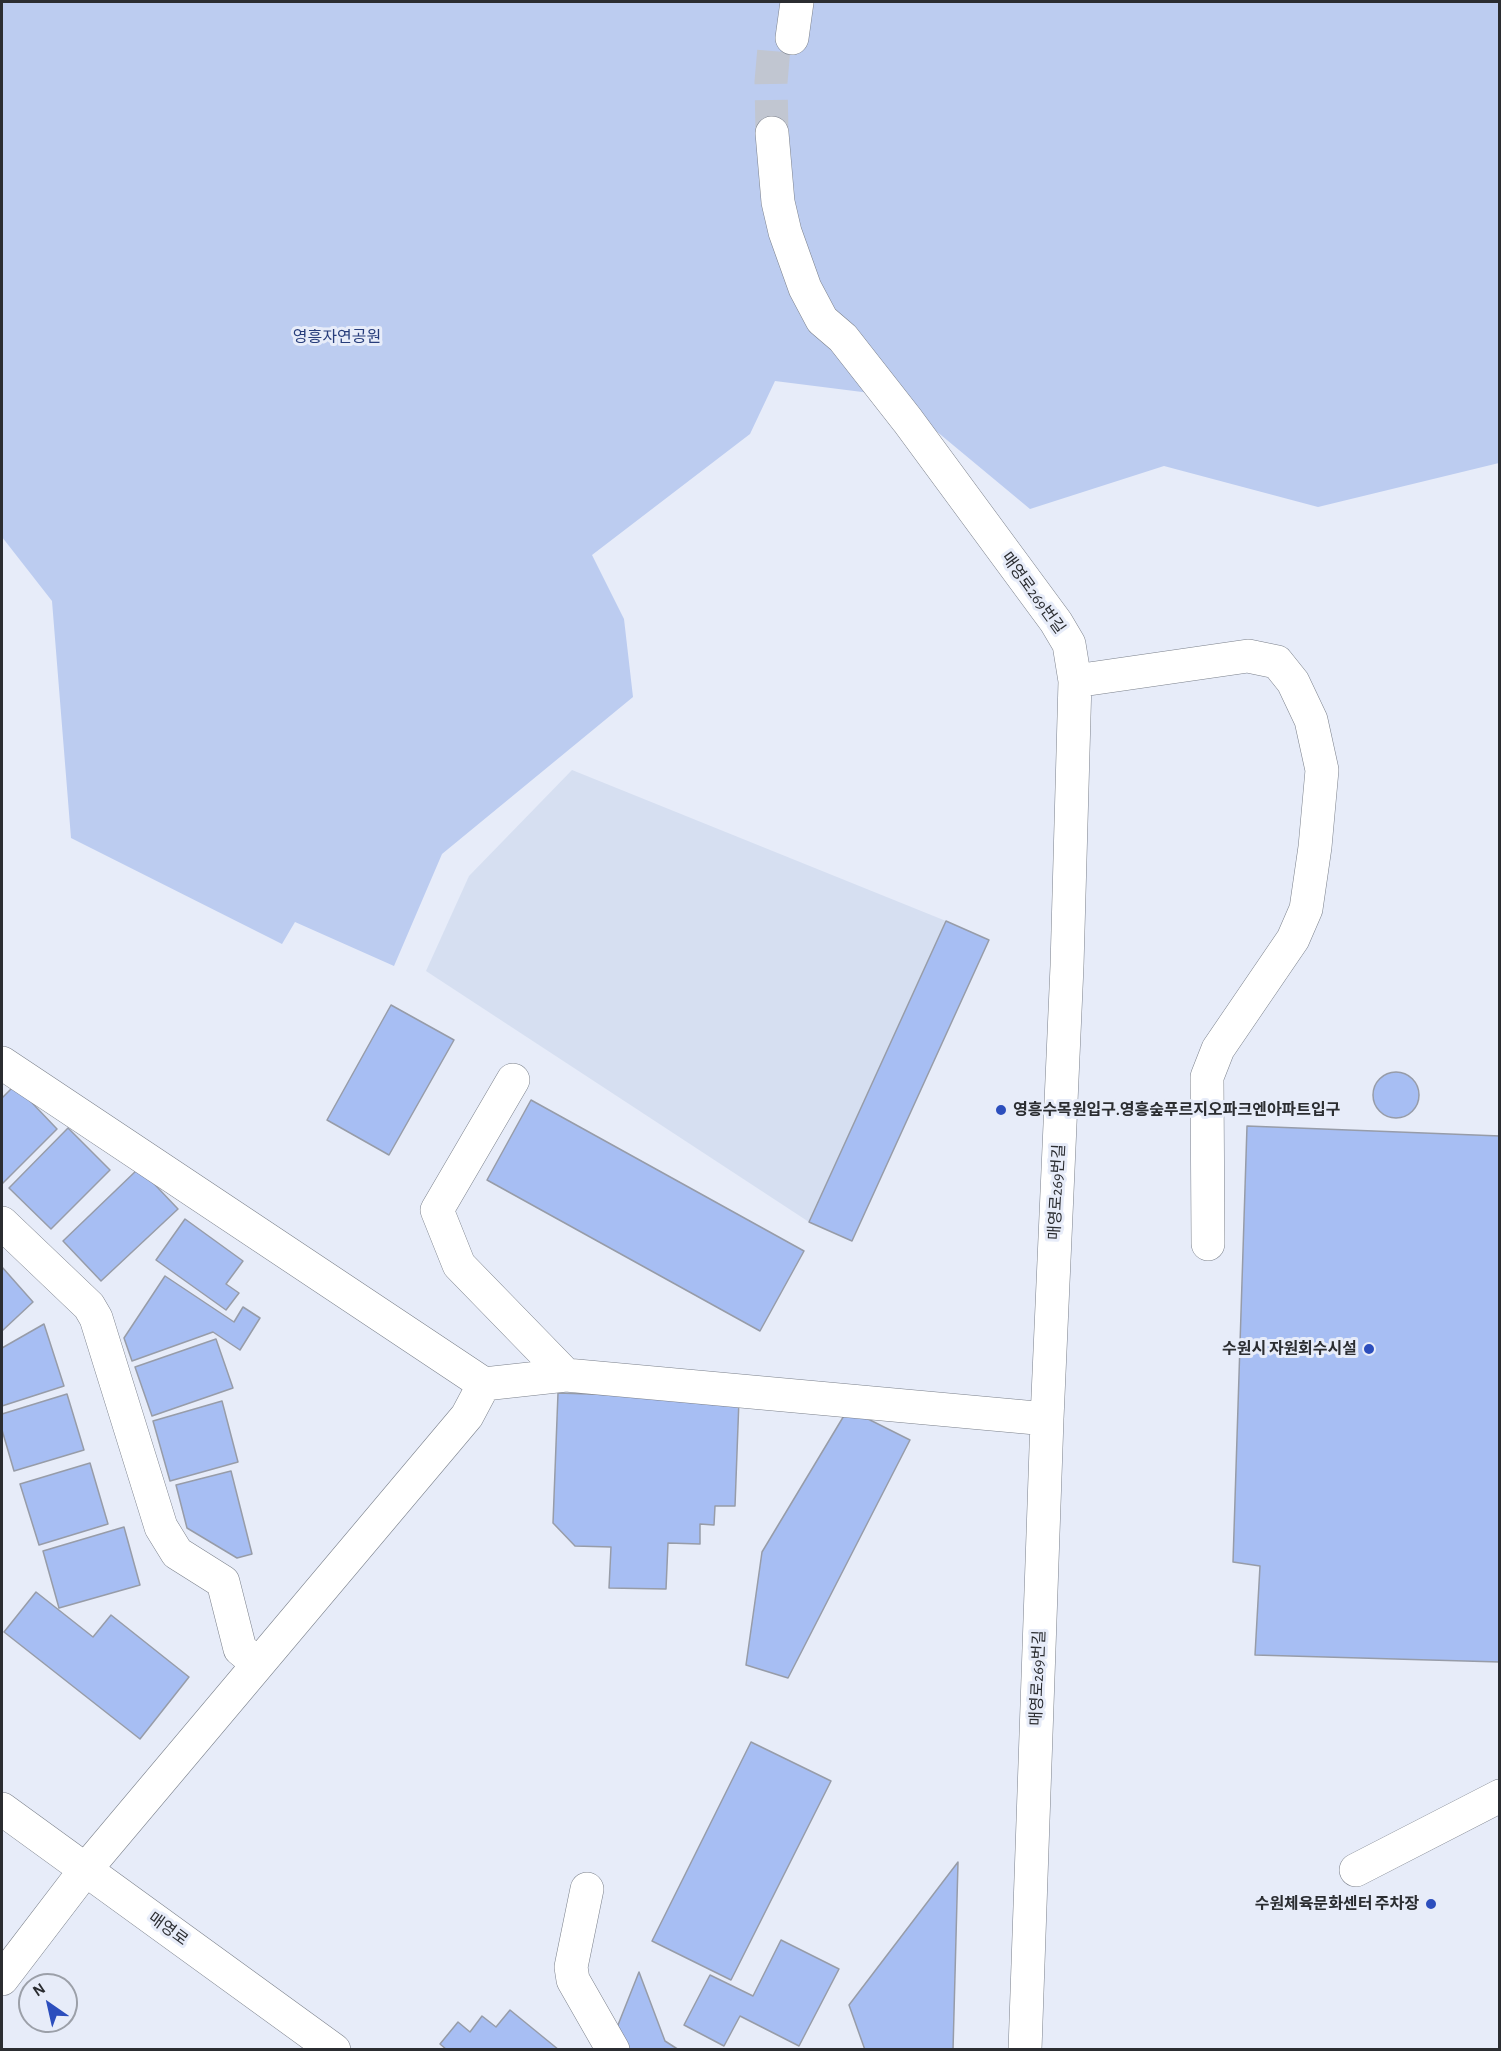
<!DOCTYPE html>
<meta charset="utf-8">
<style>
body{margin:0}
#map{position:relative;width:1501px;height:2051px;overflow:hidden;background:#e7ecf9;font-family:"Alegreya Sans",sans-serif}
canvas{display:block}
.frame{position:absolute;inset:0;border:3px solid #2b2d31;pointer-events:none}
.north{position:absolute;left:18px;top:1973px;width:60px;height:60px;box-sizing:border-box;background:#e7ecf9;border:2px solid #9ca0a9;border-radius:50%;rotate:326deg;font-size:16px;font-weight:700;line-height:24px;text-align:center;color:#2b2d31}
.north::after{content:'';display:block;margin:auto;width:21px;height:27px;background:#2c4ebd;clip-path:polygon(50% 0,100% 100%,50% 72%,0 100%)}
</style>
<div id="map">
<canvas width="1501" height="2051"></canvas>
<div class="frame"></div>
<div class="north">N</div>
</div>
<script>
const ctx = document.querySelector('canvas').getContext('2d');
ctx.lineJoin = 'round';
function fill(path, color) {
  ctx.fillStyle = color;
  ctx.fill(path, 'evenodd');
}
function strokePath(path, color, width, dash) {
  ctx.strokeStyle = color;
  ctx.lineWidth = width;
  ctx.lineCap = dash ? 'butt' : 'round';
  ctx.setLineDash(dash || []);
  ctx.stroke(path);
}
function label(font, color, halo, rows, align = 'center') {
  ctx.font = font + ' "Alegreya Sans","Noto Sans KR",sans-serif';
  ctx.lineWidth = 6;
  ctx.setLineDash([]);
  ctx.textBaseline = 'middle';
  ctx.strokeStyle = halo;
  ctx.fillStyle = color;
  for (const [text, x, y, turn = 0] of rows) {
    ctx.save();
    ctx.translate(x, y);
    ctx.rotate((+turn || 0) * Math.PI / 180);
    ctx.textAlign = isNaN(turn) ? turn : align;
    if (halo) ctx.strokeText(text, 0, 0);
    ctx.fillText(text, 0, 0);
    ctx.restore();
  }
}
fill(new Path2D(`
 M572 770 946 921 809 1222 426 971 469 876Z`), '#d6dff1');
fill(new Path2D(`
 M2 2H1499V463L1318 507 1164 466 1030 509 894 396 775 381 750 434 592 555 624 619 633 697 442 854 394 966 295 922 282 944 71 838 52 601 2 537Z`), '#bcccf0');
const building = new Path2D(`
 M946 921 989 940 852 1241 809 1222Z
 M391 1005 454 1040 389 1155 327 1120Z
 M1373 1095a23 23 0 1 1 46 0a23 23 0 1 1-46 0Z
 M15 1085 57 1129 2 1184V1098Z
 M531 1100 804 1251 760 1331 487 1180Z
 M1247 1126 1500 1136V1662L1255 1655 1260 1566 1233 1562Z
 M68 1128 110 1170 51 1229 9 1188Z
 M139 1168 178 1209 101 1281 63 1241Z
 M185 1219 243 1261 226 1284 239 1293 226 1310 156 1260Z
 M2 1267 33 1302 2 1331Z
 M165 1276 234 1322 243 1307 260 1318 240 1350 213 1332 132 1361 124 1338Z
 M44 1324 64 1386 2 1406V1348Z
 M216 1339 233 1388 152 1416 135 1367Z
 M558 1393 739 1399 735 1506H715L714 1525 700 1524V1544L668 1543 666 1589 609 1588 611 1547 575 1546 553 1523Z
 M67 1394 84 1450 14 1471 2 1430V1414Z
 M222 1401 238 1462 170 1481 153 1421Z
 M848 1409 910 1440 788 1678 746 1665 762 1552Z
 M90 1463 108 1524 39 1545 20 1484Z
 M231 1471 252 1554 237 1558 187 1528 176 1485Z
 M124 1527 140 1585 59 1608 43 1551Z
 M36 1592 93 1637 111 1615 189 1677 140 1739 4 1632Z
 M751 1742 831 1781 731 1980 652 1941Z
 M958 1862 953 2050H865L849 2005Z
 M781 1940 839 1969 799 2046 740 2016 724 2046 684 2025 710 1975 753 1996Z
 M639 1972 665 2041 679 2050H621L616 2030Z
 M510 2010 559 2050H447L440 2044 458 2022 470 2032 482 2016 496 2027Z`);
fill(building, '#a7bef3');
strokePath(building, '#979ca8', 1.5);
strokePath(new Path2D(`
 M772 133 771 82 775 36`), '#c1c6d1', 33, [33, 16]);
const minor = new Path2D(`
 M792 38 797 2
 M772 133 778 202 785 232 805 288 822 320 843 338 908 421 1056 622 1069 644 1075 681 1067 966 1047 1419 1025 2050
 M1075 681 1248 656 1277 662 1293 682 1311 720 1322 770 1315 847 1306 909 1293 939 1218 1049 1207 1077 1208 1244
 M2 1063 484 1384
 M513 1080 437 1210 459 1265 566 1375 1047 1419
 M2 1223 89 1306 96 1318 161 1527 177 1553 223 1582 240 1649 258 1664
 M2 1809 334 2050
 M1356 1870 1500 1796
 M587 1889 571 1967 573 1980 613 2050
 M2 1979 86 1869 467 1416 484 1384 566 1375`);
strokePath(minor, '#7b808b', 34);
strokePath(minor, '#fff', 33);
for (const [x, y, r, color] of [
 [1001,1110,6,"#2c4ebd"],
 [1369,1349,6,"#2c4ebd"],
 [1431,1904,6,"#2c4ebd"]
]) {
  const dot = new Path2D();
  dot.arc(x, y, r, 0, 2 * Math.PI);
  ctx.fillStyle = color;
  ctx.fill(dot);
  strokePath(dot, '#e7ecf9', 2);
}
label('16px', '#273d7b', '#e7ecf9', [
 ["영흥자연공원",337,337]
]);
label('16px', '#2b2d31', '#e7ecf9', [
 ["매영로269번길",1033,593,54],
 ["매영로269번길",1057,1192,-87],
 ["매영로269번길",1038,1678,-88],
 ["매영로",168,1929,36]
]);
label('bold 16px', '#2b2d31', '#e7ecf9', [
 ["영흥수목원입구.영흥숲푸르지오파크엔아파트입구",1013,1110,"left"],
 ["수원시 자원회수시설",1357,1349],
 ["수원체육문화센터 주차장",1419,1904]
], 'right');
</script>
